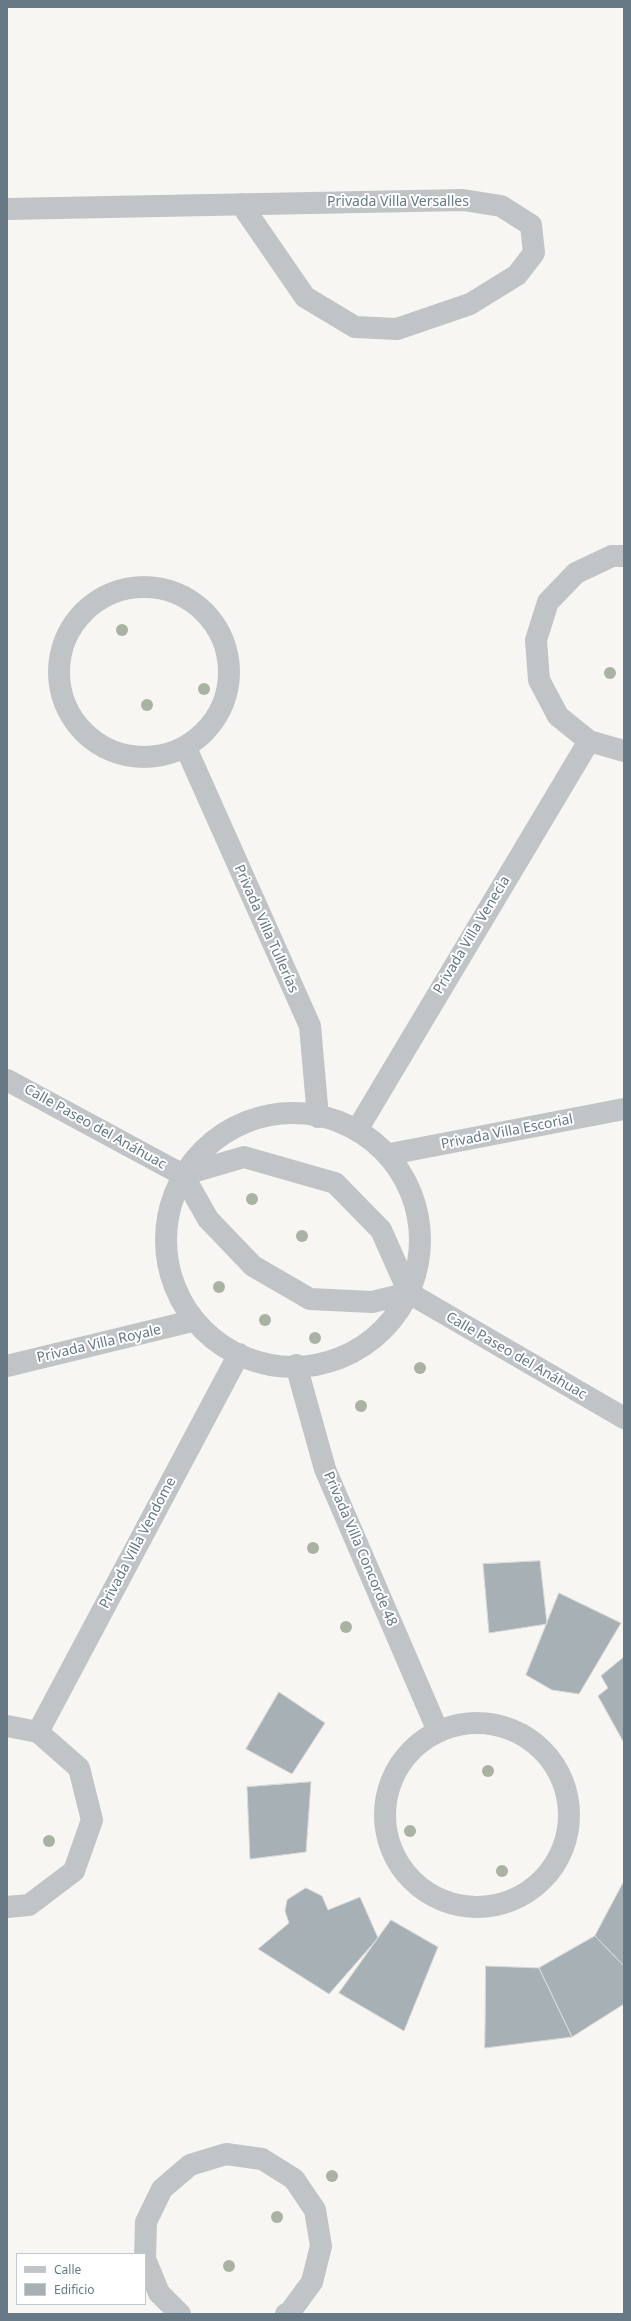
<!DOCTYPE html>
<meta charset="utf-8">
<style>
body{margin:0}
#map{position:relative;width:631px;height:2321px;overflow:hidden;background:#f7f6f3;font-family:"Noto Sans",sans-serif}
canvas{display:block}
.frame{position:absolute;inset:0;border:8px solid #667984;pointer-events:none}
.legend{position:absolute;left:16px;top:2253px;width:130px;height:52px;box-sizing:border-box;background:#fff;border:1px solid #c2c9ce;margin:0;padding:5px 7px;list-style:none;font-size:12px;color:#667984}
.legend li{display:flex;align-items:center;gap:8px;height:20px}
.legend b{width:20px;border:1px solid #c2c9ce}
</style>
<div id="map">
<canvas width="631" height="2321"></canvas>
<div class="frame"></div>
<ul class="legend">
<li><b style="height:5px;background:#c0c4c7"></b>Calle</li>
<li><b style="height:11px;background:#a6b0b5"></b>Edificio</li>
</ul>
</div>
<script>
const ctx = document.querySelector('canvas').getContext('2d');
ctx.lineJoin = 'round';
function fill(path, color) {
  ctx.fillStyle = color;
  ctx.fill(path, 'evenodd');
}
function strokePath(path, color, width, dash) {
  ctx.strokeStyle = color;
  ctx.lineWidth = width;
  ctx.lineCap = dash ? 'butt' : 'round';
  ctx.setLineDash(dash || []);
  ctx.stroke(path);
}
function label(font, color, halo, rows, align = 'center') {
  ctx.font = font + ' "Noto Sans",sans-serif';
  ctx.lineWidth = 4;
  ctx.setLineDash([]);
  ctx.textBaseline = 'middle';
  ctx.strokeStyle = halo;
  ctx.fillStyle = color;
  for (const [text, x, y, turn = 0] of rows) {
    ctx.save();
    ctx.translate(x, y);
    ctx.rotate((+turn || 0) * Math.PI / 180);
    ctx.textAlign = isNaN(turn) ? turn : align;
    if (halo) ctx.strokeText(text, 0, 0);
    ctx.fillText(text, 0, 0);
    ctx.restore();
  }
}
const building = new Path2D(`
 M540 1561 547 1624 489 1633 483 1564Z
 M559 1593 621 1623 579 1694 552 1690 526 1675Z
 M624 1657V1743L598 1696 608 1688 601 1676Z
 M279 1692 325 1723 292 1774 246 1749Z
 M311 1782 306 1852 250 1859 247 1787Z
 M624 1881V1966L595 1936Z
 M306 1888 322 1896 328 1910 360 1897 378 1938 329 1994 258 1949 289 1923 285 1911 287 1900Z
 M391 1920 438 1947 404 2031 339 1993Z
 M595 1936 624 1966V2004L572 2037 539 1968Z
 M486 1966 539 1968 572 2037 485 2048Z`);
fill(building, '#a6b0b5');
strokePath(building, '#d8d8d6', 1);
strokePath(new Path2D(`
 M7 209 463 200 501 206 531 225 534 253 517 275 470 304 397 329 355 327 305 297 241 204
 M624 556H612L576 573 548 602 536 640 539 680 558 716 589 741 624 751
 M59 672a85 85 0 1 1 170 0a85 85 0 1 1-170 0Z
 M186 748 310 1026 318 1117
 M7 1080 183 1175 208 1219 253 1266 310 1299 372 1302 409 1293
 M166 1240a127 127 0 1 1 254 0a127 127 0 1 1-254 0Z
 M357 1130 589 741
 M390 1154 624 1109
 M186 1174 244 1157 335 1183 381 1230 409 1293 624 1418
 M296 1365 325 1469 437 1729
 M7 1366 192 1321
 M385 1815a92 92 0 1 1 184 0a92 92 0 1 1-184 0Z
 M7 1726 38 1732 79 1768 92 1820 74 1871 29 1905 7 1907
 M38 1732 239 1354
 M180 2314 159 2293 145 2259 146 2222 162 2189 190 2165 226 2154 262 2159 294 2179 315 2210 321 2246 312 2282 290 2312 286 2314`), '#c0c4c7', 22);
ctx.fillStyle = '#aab2a4';
for (const [x, y] of [
 [122,630],
 [610,673],
 [204,689],
 [147,705],
 [252,1199],
 [302,1236],
 [219,1287],
 [265,1320],
 [315,1338],
 [420,1368],
 [361,1406],
 [313,1548],
 [346,1627],
 [488,1771],
 [410,1831],
 [49,1841],
 [502,1871],
 [332,2176],
 [277,2217],
 [229,2266]
]) {
  ctx.beginPath();
  ctx.arc(x, y, 6, 0, 2 * Math.PI);
  ctx.fill();
}
label('14px', '#667984', '#fff', [
 ["Privada Villa Versalles",398,202],
 ["Privada Villa Tullerías",266,929,66],
 ["Privada Villa Venecia",472,935,-59],
 ["Calle Paseo del Anáhuac",95,1127,29],
 ["Privada Villa Escorial",507,1132,-11],
 ["Privada Villa Royale",99,1344,-13],
 ["Calle Paseo del Anáhuac",516,1356,30],
 ["Privada Villa Vendome",138,1543,-62],
 ["Privada Villa Concorde 48",360,1549,67]
]);
</script>
